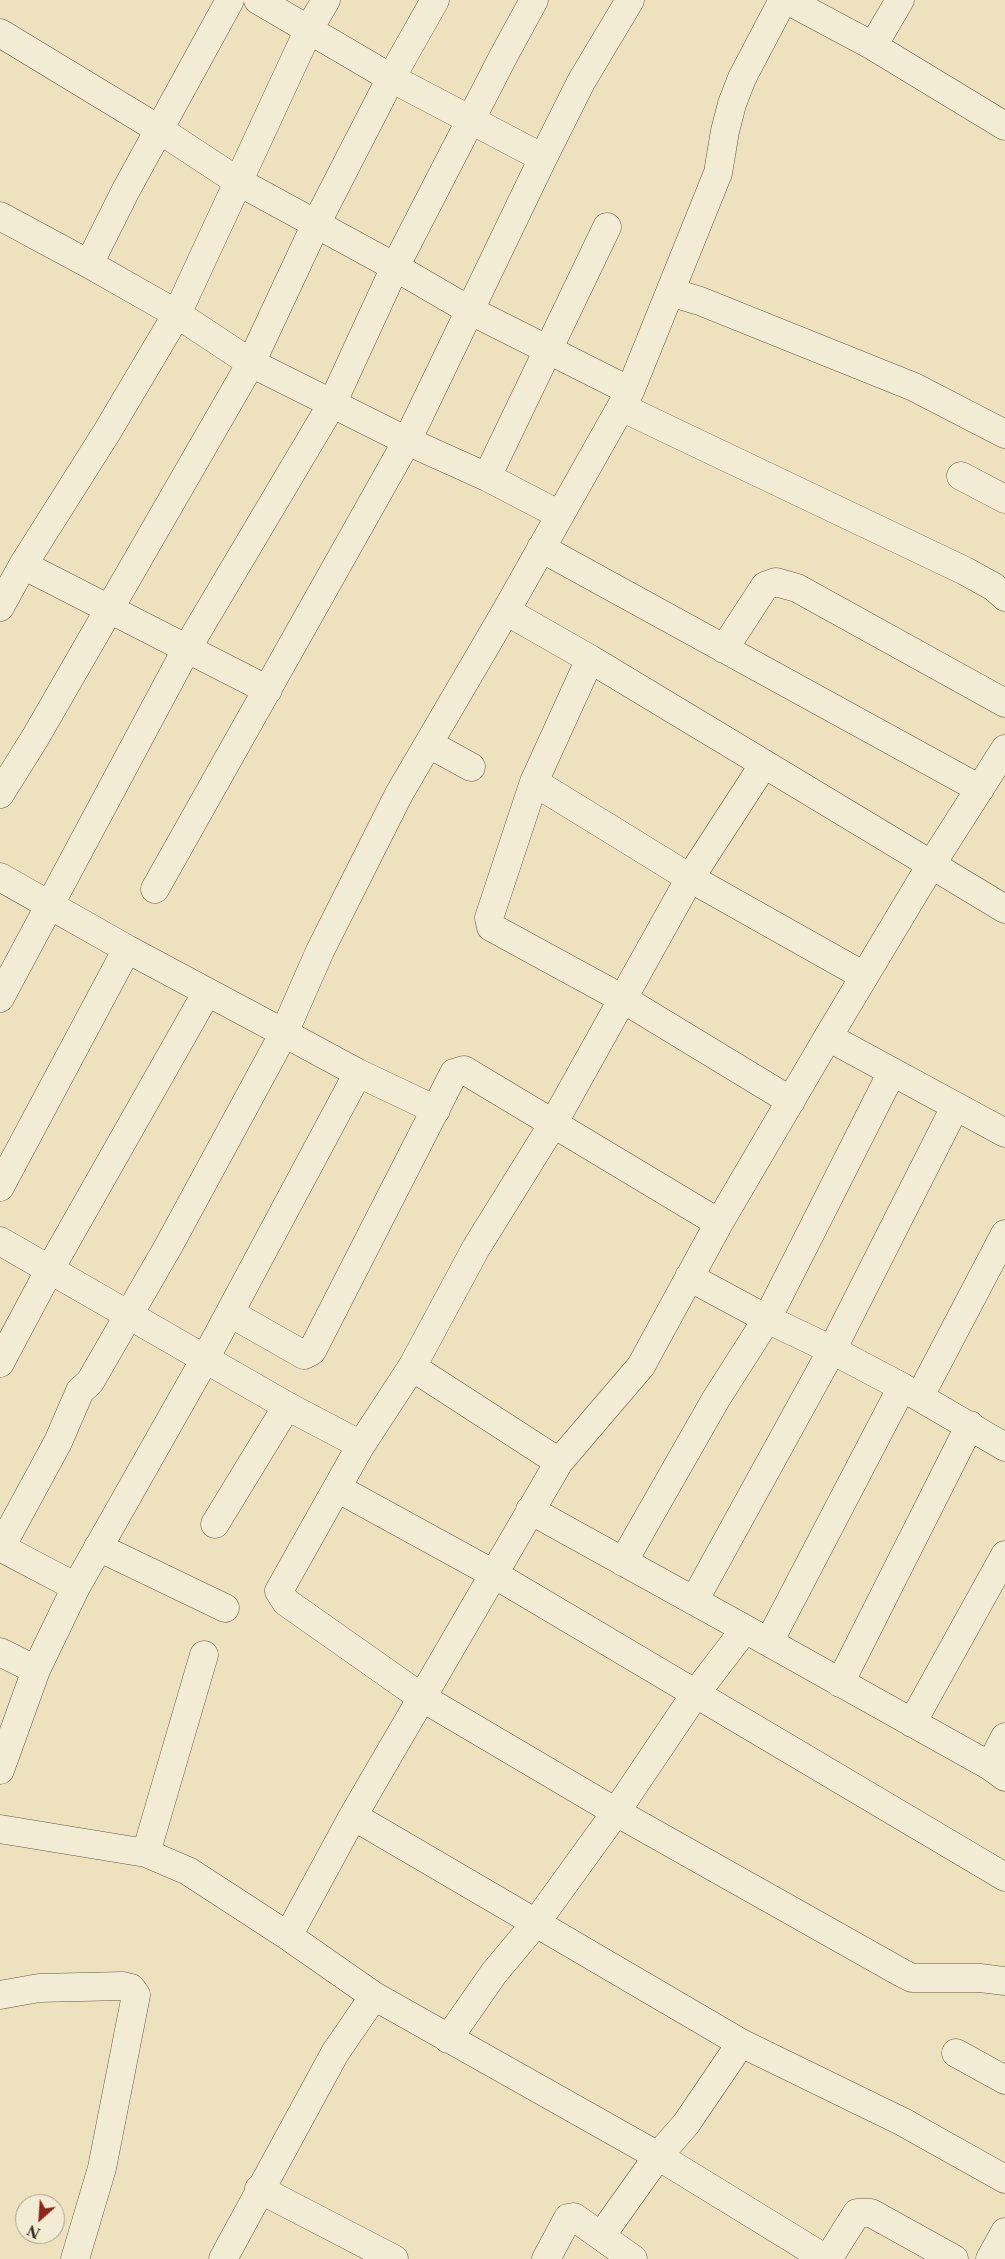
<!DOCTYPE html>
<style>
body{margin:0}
#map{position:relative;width:1005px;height:2259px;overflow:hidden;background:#ede1be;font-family:"Libre Caslon Text",serif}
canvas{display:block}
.north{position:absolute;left:15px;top:2194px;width:50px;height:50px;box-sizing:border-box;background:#f3ecd5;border:1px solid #a8a08d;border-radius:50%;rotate:206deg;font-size:14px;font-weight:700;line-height:20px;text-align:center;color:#372d22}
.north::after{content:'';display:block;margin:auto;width:18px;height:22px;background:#8f2418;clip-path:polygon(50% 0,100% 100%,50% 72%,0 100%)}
</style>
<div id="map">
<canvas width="1005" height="2259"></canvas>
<div class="north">N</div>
</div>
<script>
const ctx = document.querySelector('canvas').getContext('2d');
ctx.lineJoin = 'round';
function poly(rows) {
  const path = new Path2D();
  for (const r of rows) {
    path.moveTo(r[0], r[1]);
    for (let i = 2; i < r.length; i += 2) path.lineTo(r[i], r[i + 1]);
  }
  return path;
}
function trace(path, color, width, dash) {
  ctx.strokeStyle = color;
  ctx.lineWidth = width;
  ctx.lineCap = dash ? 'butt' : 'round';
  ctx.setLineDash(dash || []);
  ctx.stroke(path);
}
const minor = poly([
 [258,0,391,78,543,158],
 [787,0,873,46,1005,126],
 [0,33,160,130,239,182,395,267,469,310,630,391],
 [873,46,900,0],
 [0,216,89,264,177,314,251,363,407,441,487,477,560,515],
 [89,264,126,190,230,0],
 [670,292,718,173,725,131,732,104,742,78,783,0],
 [621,407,965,571,994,587,1005,597],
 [961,476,1005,499],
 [487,477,607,227],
 [541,548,980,789],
 [23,565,268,690],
 [0,607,23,565,107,432,177,314,309,29,326,0],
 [506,611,590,659,1005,909],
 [724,649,765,586,776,582,797,588,1005,703],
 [590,659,534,782,690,878,864,976],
 [429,744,471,767],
 [764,764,690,878,553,1124,476,1248,412,1367,361,1445,279,1591,286,1602,421,1697,616,1812,902,1973,912,1978,980,1978,1005,1981],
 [534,782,489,918,491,927,623,999,791,1101],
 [0,794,35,738,251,363,316,224,391,78,435,0],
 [0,877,127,949,284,1033,358,1073,436,1110],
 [155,889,407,441,543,158,581,82,630,0],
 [0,998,186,650,332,404,395,267,503,57,534,0],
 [828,1037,1005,1133],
 [0,1187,127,949],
 [0,1241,287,1406,361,1445],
 [689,1277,767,1319,832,1350,902,1387,1005,1447],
 [230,1313,304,1355,312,1351,454,1073,464,1070,719,1223],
 [0,1363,50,1269,207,992],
 [412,1367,559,1462],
 [920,1396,1005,1234],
 [337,1488,492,1573,1005,1877],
 [530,1510,745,1629,990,1766,1005,1777],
 [215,1524,287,1406],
 [0,1547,76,1587],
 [1,1547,58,1442,80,1391,90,1382,168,1247,284,1033,320,951,399,794,506,611,630,391,670,292,700,301,914,387,1005,434],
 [98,1547,225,1608],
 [623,1562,716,1399,767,1319,892,1072],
 [694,1601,832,1350,955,1107],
 [769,1642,902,1387],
 [0,1652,36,1670],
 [840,1683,970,1425],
 [912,1723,1005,1555],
 [990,1766,1005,1737],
 [0,1770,36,1670,76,1587,205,1359,358,1073],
 [353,1816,741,2043,903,2122,1005,2179],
 [0,1829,146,1853,188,1871,288,1936,374,1996,658,2156,826,2259],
 [146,1853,204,1655],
 [288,1936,353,1816,559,1462,641,1366,719,1223,828,1037,931,865,1005,749],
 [0,1995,39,1988,123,1986,131,1988,136,1995,102,2168,75,2259],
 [448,2039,494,1973,535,1924,616,1812,696,1693,745,1629],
 [956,2053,1005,2080],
 [259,2189,394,2259],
 [601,2236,658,2156,686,2124,741,2043],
 [223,2259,335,2053,374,1996],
 [546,2259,568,2218,574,2217,633,2259],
 [828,2259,857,2213,871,2213,954,2259],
 [990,2259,1005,2232]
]);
trace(minor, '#645a49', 29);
trace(minor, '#f3ecd5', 28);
</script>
